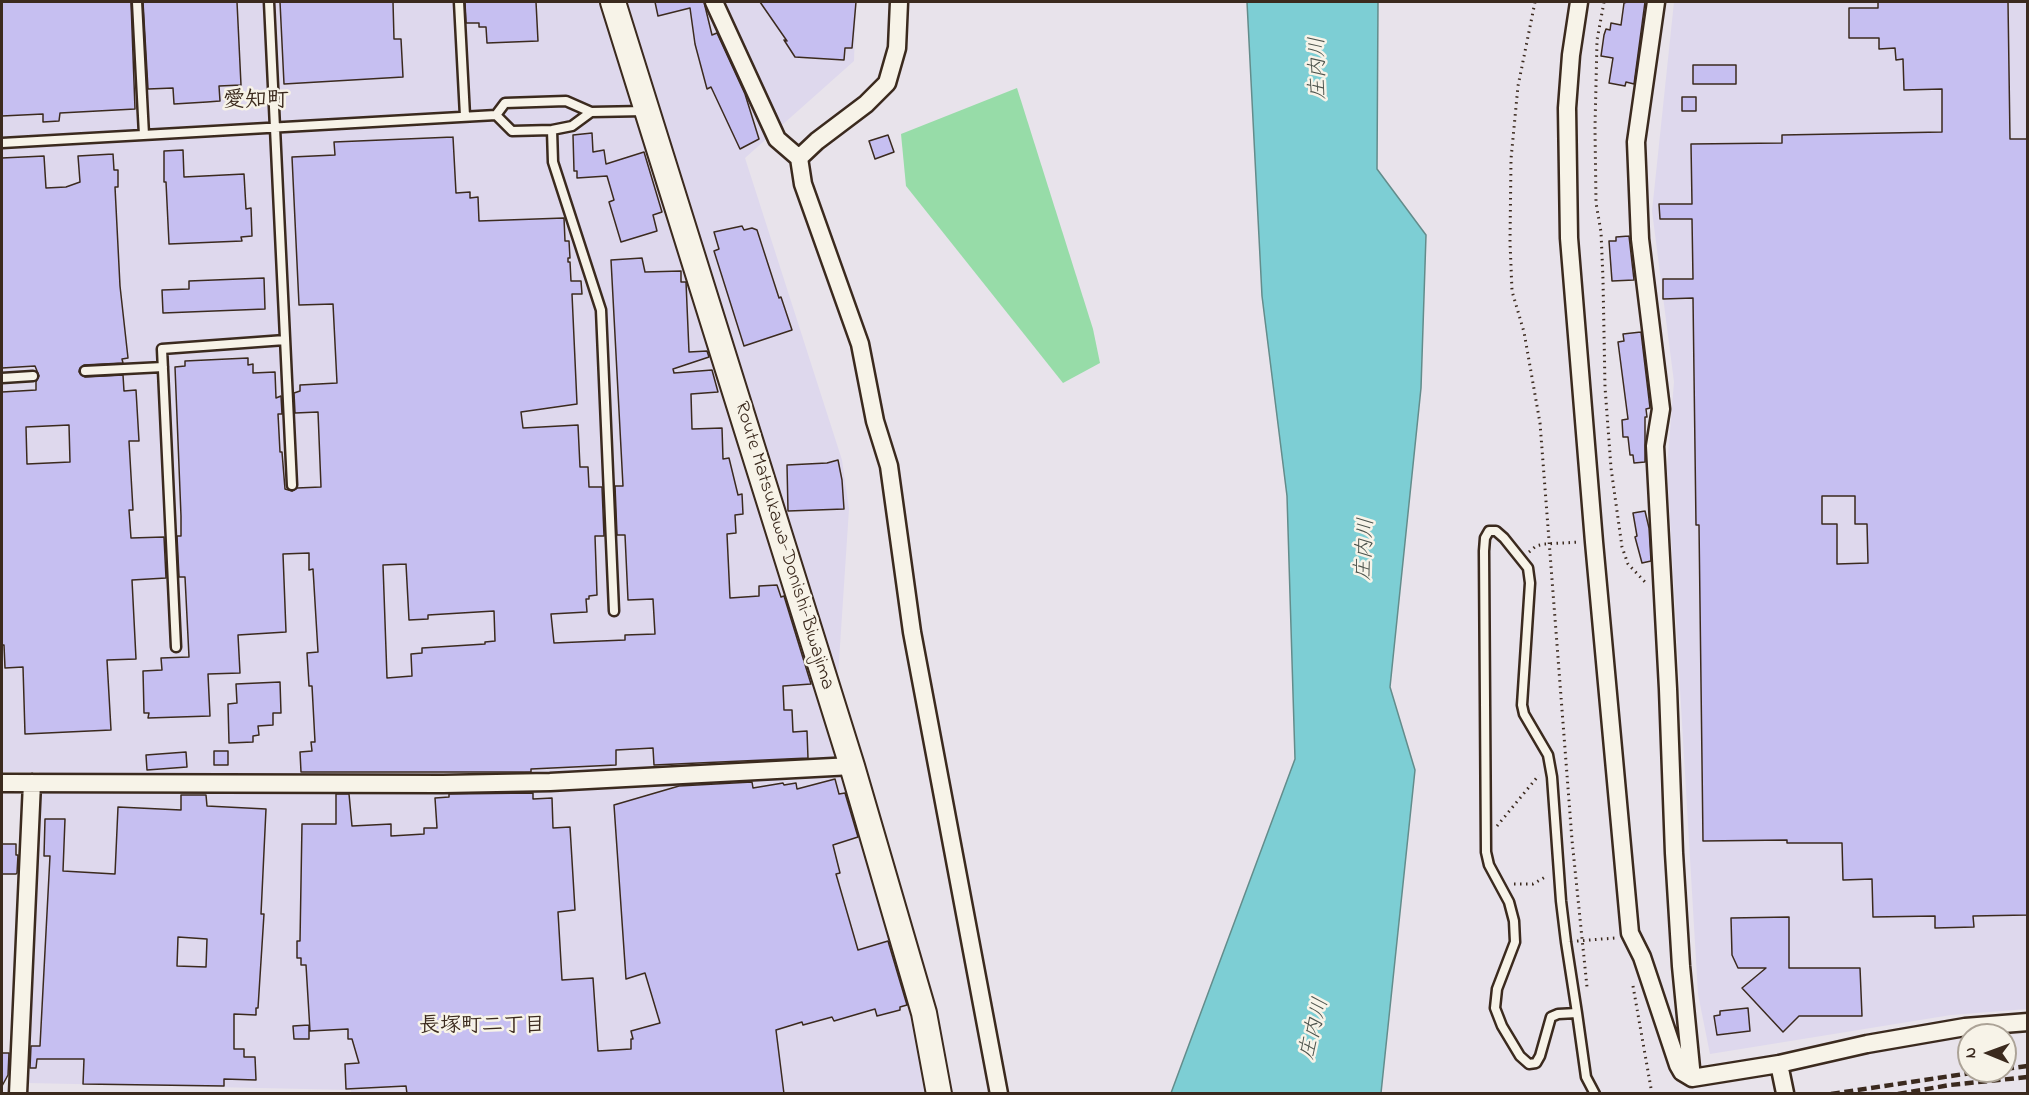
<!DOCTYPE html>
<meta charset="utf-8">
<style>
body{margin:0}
#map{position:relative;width:2029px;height:1095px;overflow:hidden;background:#e8e3eb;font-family:"Indie Flower",sans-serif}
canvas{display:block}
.frame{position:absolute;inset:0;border:3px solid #3b2a1e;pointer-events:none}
.north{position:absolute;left:1957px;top:1023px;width:60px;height:60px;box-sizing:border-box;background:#f7f3e8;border:2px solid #aca397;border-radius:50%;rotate:271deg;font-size:16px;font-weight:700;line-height:24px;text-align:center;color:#3b2a1e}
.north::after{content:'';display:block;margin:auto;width:21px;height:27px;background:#3b2a1e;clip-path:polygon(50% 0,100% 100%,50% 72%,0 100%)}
</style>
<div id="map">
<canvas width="2029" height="1095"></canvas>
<div class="frame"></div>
<div class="north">N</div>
</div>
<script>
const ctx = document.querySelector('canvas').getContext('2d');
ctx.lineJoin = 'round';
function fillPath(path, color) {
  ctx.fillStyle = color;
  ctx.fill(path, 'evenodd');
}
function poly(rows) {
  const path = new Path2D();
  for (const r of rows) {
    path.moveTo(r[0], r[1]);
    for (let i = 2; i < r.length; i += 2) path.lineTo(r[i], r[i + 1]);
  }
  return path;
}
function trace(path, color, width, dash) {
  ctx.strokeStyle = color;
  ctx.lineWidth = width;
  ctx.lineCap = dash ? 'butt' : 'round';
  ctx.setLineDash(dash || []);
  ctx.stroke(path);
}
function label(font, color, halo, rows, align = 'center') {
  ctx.font = font + ' "Indie Flower","Klee One",sans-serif';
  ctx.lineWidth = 5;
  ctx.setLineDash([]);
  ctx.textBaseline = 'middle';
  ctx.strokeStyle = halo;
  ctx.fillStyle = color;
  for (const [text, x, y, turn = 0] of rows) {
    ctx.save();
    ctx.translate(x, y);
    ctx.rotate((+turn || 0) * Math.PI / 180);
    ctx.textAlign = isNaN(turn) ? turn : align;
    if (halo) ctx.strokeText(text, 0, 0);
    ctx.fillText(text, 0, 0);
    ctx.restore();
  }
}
const built = poly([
 [2,2,856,2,854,61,745,158,842,460,849,509,833,752,844,782,913,1015,928,1093,351,1094,351,1090,28,1083,25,1079,39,772,2,772],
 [1674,2,2027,2,2027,1009,1951,1015,1710,1054,1698,994,1667,468,1674,382,1652,211]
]);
const green = poly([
 [1017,88,1093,329,1100,363,1063,383,906,186,901,134]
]);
const water = poly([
 [1247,2,1378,2,1377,169,1426,235,1421,388,1390,687,1415,770,1381,1093,1171,1093,1295,759,1287,496,1262,296,1247,2]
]);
const building = poly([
 [2,2,131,2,135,109,60,113,59,121,43,122,43,114,2,116,2,2],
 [143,2,237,2,241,85,219,86,220,101,207,102,174,104,173,88,148,89,143,2],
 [280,2,393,2,394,39,401,39,403,77,284,84,280,2],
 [465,2,536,2,538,41,487,43,486,27,479,27,479,23,466,23,465,2],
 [655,2,704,2,712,35,717,33,745,94,759,139,740,149,711,87,707,89,695,44,690,8,658,16,655,2],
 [760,2,856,2,852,48,845,48,844,60,795,57,784,40,787,41,760,2],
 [1627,2,1645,2,1634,84,1626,82,1625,86,1609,83,1613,58,1601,56,1604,35,1606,29,1610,30,1611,23,1621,25,1624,3,1627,2],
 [1878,2,2008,2,2010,139,2028,139,2027,915,1973,916,1974,927,1935,928,1935,916,1873,917,1872,879,1843,880,1842,843,1787,843,1787,840,1703,841,1699,525,1696,525,1693,298,1663,299,1663,279,1693,279,1692,219,1660,219,1659,204,1692,204,1691,144,1782,143,1782,135,1942,132,1942,89,1904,90,1903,59,1896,60,1895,48,1879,49,1879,38,1849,38,1849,8,1878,8,1878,2],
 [1822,496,1855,496,1855,524,1867,524,1868,563,1837,564,1837,524,1822,524,1822,496],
 [1693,65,1736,65,1736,84,1693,84,1693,65],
 [1682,97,1696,97,1696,111,1682,111,1682,97],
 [592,133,593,152,604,150,606,164,644,152,662,212,653,215,657,231,621,242,609,202,614,200,607,176,577,178,577,171,574,171,573,135,592,133],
 [888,135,894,152,875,159,869,141,888,135],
 [453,137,456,193,470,192,470,198,478,197,479,221,564,218,565,241,569,241,570,258,568,258,568,262,570,262,571,281,581,281,582,294,572,294,577,404,521,412,523,428,578,425,580,467,588,467,589,487,602,487,604,536,595,536,597,595,589,596,589,599,586,599,587,612,551,614,554,643,625,640,625,635,655,634,653,599,628,600,625,535,617,535,615,486,623,486,611,260,642,258,645,272,681,271,681,282,686,282,689,352,707,351,709,357,673,369,674,373,712,370,718,392,691,394,692,429,722,428,723,459,729,458,738,495,742,494,743,514,735,515,736,533,727,534,730,598,759,596,759,586,777,585,781,597,784,596,811,684,783,686,784,710,792,710,793,732,807,731,808,758,654,765,653,748,616,750,616,765,531,769,531,772,301,772,300,752,312,751,311,742,315,742,312,686,309,686,307,653,318,652,313,569,309,570,309,553,283,554,286,632,238,635,240,673,208,674,210,716,148,718,149,713,144,713,143,671,162,670,161,658,189,657,185,577,179,577,177,536,181,536,181,516,175,367,185,366,185,361,248,358,248,365,253,364,253,373,275,372,276,398,281,396,282,414,278,414,280,452,282,452,285,489,292,491,297,488,321,487,318,412,295,413,294,393,300,391,300,385,337,383,333,304,299,305,292,157,335,155,334,142,453,137],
 [406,564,409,620,428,619,428,615,494,611,495,641,485,642,485,644,422,648,422,653,411,654,412,676,387,678,383,565,406,564],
 [183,150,184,177,244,174,246,209,251,208,252,236,241,237,242,241,169,244,166,182,164,182,164,151,183,150],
 [113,154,114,170,118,170,118,187,115,187,120,286,128,358,122,359,123,363,84,365,80,368,79,372,85,377,123,375,124,391,136,390,139,441,129,441,133,510,129,510,131,538,164,537,166,578,132,580,136,659,107,660,111,730,25,734,23,667,5,668,4,645,2,645,2,392,36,390,36,382,39,376,35,366,2,368,2,158,44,156,46,188,66,187,80,182,78,156,113,154],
 [69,425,70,462,27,464,26,427,69,425],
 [742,226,744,230,752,228,757,230,779,298,781,297,792,330,744,346,714,251,719,249,714,232,742,226],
 [1629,236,1634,280,1612,281,1609,241,1616,241,1616,237,1629,236],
 [264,278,265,309,163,313,162,290,189,289,189,281,264,278],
 [1641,332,1650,408,1646,409,1647,417,1645,417,1645,462,1634,463,1633,455,1630,455,1628,437,1623,437,1622,420,1628,419,1618,342,1624,341,1623,334,1641,332],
 [838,460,842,480,844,509,788,511,787,465,827,463,838,460],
 [1645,511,1649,528,1651,561,1642,563,1635,537,1637,536,1633,513,1645,511],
 [280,682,281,713,273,713,273,725,258,726,259,735,253,736,253,742,229,743,228,704,237,703,236,684,280,682],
 [214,751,228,751,228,765,214,765,214,751],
 [186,752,187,767,147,770,146,755,186,752],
 [835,779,839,794,845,793,858,837,833,845,840,873,836,874,858,950,888,941,907,1005,900,1007,900,1010,877,1016,875,1009,834,1021,832,1017,803,1025,802,1022,776,1030,784,1094,407,1094,406,1086,346,1089,345,1064,359,1063,352,1039,348,1039,348,1029,310,1031,306,965,301,965,301,958,297,958,297,941,300,941,302,824,336,824,336,794,349,794,352,826,391,824,391,836,424,834,424,828,437,828,435,798,449,797,449,794,533,793,533,799,552,798,553,828,570,827,575,910,558,912,562,980,593,978,598,1051,631,1049,631,1039,633,1039,631,1031,660,1023,645,973,626,979,614,805,679,786,752,782,753,788,783,783,784,785,796,783,797,789,835,779],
 [181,795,206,795,207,806,266,809,261,914,264,914,258,1008,256,1008,256,1015,234,1014,234,1049,244,1049,244,1057,255,1057,256,1080,224,1079,224,1086,83,1084,84,1059,37,1059,36,1068,30,1068,31,1046,40,1046,50,856,44,856,45,819,65,819,63,871,115,874,118,807,181,810,181,795],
 [178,937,207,939,206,967,177,966,178,937],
 [2,844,16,844,16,855,18,855,17,873,16,874,2,874,2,844],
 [1789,917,1789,968,1860,968,1862,1016,1799,1016,1783,1032,1742,988,1766,968,1738,968,1732,955,1731,918,1789,917],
 [1748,1008,1750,1031,1717,1035,1714,1016,1720,1015,1720,1011,1748,1008],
 [309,1025,309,1039,294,1039,293,1026,309,1025],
 [2,1053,9,1053,8,1075,2,1086,2,1053]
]);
const path = poly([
 [1535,2,1518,86,1511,159,1510,242,1512,291,1524,332,1540,423,1572,840,1587,987],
 [1604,2,1597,40,1595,128,1596,203,1601,232,1603,279,1605,387,1611,468,1622,547,1628,564,1645,582],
 [1529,552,1536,546,1544,544,1580,542],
 [1497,826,1539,775],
 [1514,884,1533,884,1547,876],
 [1577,941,1615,938],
 [1633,986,1652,1094]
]);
const service = poly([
 [137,2,144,135],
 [269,2,292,485],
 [459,2,465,116],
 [496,115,512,131,552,130,572,126,591,112],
 [552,130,553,162,601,310,614,611],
 [2,143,496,115,505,103,566,101,591,112,645,111],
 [85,371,163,367],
 [2,378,33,376],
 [176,647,162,349,285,340],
 [1577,1013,1558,1014,1551,1017,1540,1056,1536,1063,1529,1064,1520,1056,1502,1026,1495,1008,1497,989,1515,942,1514,921,1509,902,1489,865,1486,852,1484,551,1485,538,1489,531,1496,531,1504,538,1528,568,1530,583,1522,705,1524,714,1548,755,1552,777,1561,901,1566,942,1577,1013,1586,1077,1595,1094]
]);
const minor = poly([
 [714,2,777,139,799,158],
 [899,2,897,48,887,83,866,104,817,141,799,158,803,184,860,344,875,421,889,466,912,632,999,1094],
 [1579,2,1571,55,1567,108,1569,238,1594,542,1630,933,1642,957,1678,1065,1682,1072,1692,1078,1779,1064,1867,1044,1965,1027,2028,1022],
 [1656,2,1636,142,1640,239,1661,409,1655,446,1668,689,1674,853,1681,966,1692,1078],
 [2,783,443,784,550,782,852,766],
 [1779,1064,1785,1093],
 [18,1094,32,783]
]);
const secondary = poly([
 [613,2,852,766,924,1013,939,1094]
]);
const rail = poly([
 [2005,1069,2028,1066],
 [1831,1094,1984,1071],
 [1898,1094,1950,1085,2028,1077]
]);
const streetNames = [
 ["Route Matsukawa-Donishi-Biwajima",783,546,73]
];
const waterNames = [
 ["庄内川",1320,68,-91],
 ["庄内川",1367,549,-87],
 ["庄内川",1316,1029,-76]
];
const neighbourhoodNames = [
 ["長塚町二丁目",482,1028]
];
const quarterNames = [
 ["愛知町",256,102]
];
fillPath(built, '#ded8ed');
fillPath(green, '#97dca8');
fillPath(water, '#7dced4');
trace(water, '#638c8b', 1.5);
fillPath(building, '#c6bff1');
trace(building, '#3b2a1e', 1.5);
trace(service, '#3b2a1e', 13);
trace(minor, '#3b2a1e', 21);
trace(secondary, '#3b2a1e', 28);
trace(path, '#3b2a1e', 3, [1.5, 4.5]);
trace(service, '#f7f3e8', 8);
trace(minor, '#f7f3e8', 16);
trace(secondary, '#f7f3e8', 24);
trace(rail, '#3b2a1e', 4.5, [9, 4.5]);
label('20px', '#3b2a1e', '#f7f3e8', streetNames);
label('italic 21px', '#4c534c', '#f7f3e8', waterNames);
label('bold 21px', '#3b2a1e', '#f7f3e8', neighbourhoodNames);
label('bold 22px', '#3b2a1e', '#f7f3e8', quarterNames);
</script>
